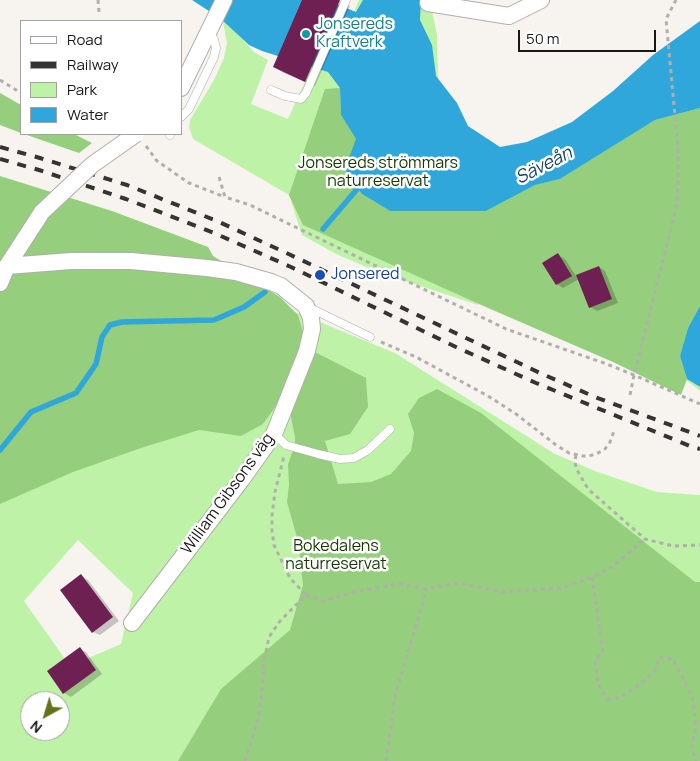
<!DOCTYPE html>
<meta charset="utf-8">
<style>
body{margin:0}
#map{position:relative;width:700px;height:761px;overflow:hidden;background:#f7f4f0;font-family:Manrope,sans-serif}
canvas{display:block}
.legend{position:absolute;left:20px;top:20px;width:162px;height:115px;box-sizing:border-box;background:#fff;border:1px solid #a3a3a2;margin:0;padding:6px 9px;list-style:none;font-size:15px;color:#1a1817}
.legend li{display:flex;align-items:center;gap:10px;height:25px}
.legend b{width:25px;border:1px solid #a3a3a2}
.north{position:absolute;left:20px;top:691px;width:50px;height:50px;box-sizing:border-box;background:#fff;border:1px solid #a3a3a2;border-radius:50%;rotate:219deg;font-size:14px;font-weight:700;line-height:20px;text-align:center;color:#1a1817}
.north::after{content:'';display:block;margin:auto;width:18px;height:22px;background:#64711c;clip-path:polygon(50% 0,100% 100%,50% 72%,0 100%)}
.scale{position:absolute;left:518px;top:30px;width:138px;height:22px;box-sizing:border-box;border:2px solid #1a1817;border-top:0;padding-left:6px;font-size:15px;line-height:18px;white-space:nowrap;color:#1a1817;-webkit-text-stroke:4px #fff;paint-order:stroke}
</style>
<div id="map">
<canvas width="700" height="761"></canvas>
<ul class="legend">
<li><b style="height:6px;background:#fff"></b>Road</li>
<li><b style="height:6px;background:#363432"></b>Railway</li>
<li><b style="height:14px;background:#bef3a7"></b>Park</li>
<li><b style="height:14px;background:#30a7da"></b>Water</li>
</ul>
<div class="north">N</div>
<div class="scale">50 m</div>
</div>
<script>
const ctx = document.querySelector('canvas').getContext('2d');
ctx.lineJoin = 'round';
function fillPath(path, color) {
  ctx.fillStyle = color;
  ctx.fill(path, 'evenodd');
}
function poly(rows) {
  const path = new Path2D();
  for (const r of rows) {
    path.moveTo(r[0], r[1]);
    for (let i = 2; i < r.length; i += 2) path.lineTo(r[i], r[i + 1]);
  }
  return path;
}
function trace(path, color, width, dash) {
  ctx.strokeStyle = color;
  ctx.lineWidth = width;
  ctx.lineCap = dash ? 'butt' : 'round';
  ctx.setLineDash(dash || []);
  ctx.stroke(path);
}
function label(font, color, halo, rows, align = 'center') {
  ctx.font = font + ' Manrope,sans-serif';
  ctx.lineWidth = 5;
  ctx.setLineDash([]);
  ctx.textBaseline = 'middle';
  ctx.strokeStyle = halo;
  ctx.fillStyle = color;
  for (const [text, x, y, turn = 0] of rows) {
    ctx.save();
    ctx.translate(x, y);
    ctx.rotate((+turn || 0) * Math.PI / 180);
    ctx.textAlign = isNaN(turn) ? turn : align;
    if (halo) ctx.strokeText(text, 0, 0);
    ctx.fillText(text, 0, 0);
    ctx.restore();
  }
}
const green = poly([
 [359,0,435,0,432,11,437,35,438,84,462,136,518,164,700,39,700,391,681,376,474,283,478,305,378,272,336,254,302,235,289,195,193,139,189,127,190,120,214,80,224,58,227,43,223,22,224,19,254,52,268,60,251,104,288,119,314,62,344,36],
 [0,219,264,299,395,353,555,454,595,471,657,492,700,495,700,761,0,761],
 [78,540,133,593,121,644,70,666,24,601],
 [30,701,60,701,60,731,30,731]
]);
const forest = poly([
 [340,88,341,115,356,139,362,194,390,211,486,211,535,185,560,179,655,120,700,108,700,306,688,328,680,356,687,379,681,395,613,362,488,308,303,225,289,195,325,89],
 [0,93,21,105,21,133,0,125],
 [24,134,74,134,92,143,79,153],
 [0,176,112,211,208,247,213,256,280,297,298,315,304,335,299,344,366,378,368,407,350,434,325,441,338,484,371,482,391,474,411,451,414,433,408,414,419,398,437,389,481,413,695,582,700,582,700,761,178,761,221,689,290,630,303,585,298,541,287,502,289,485,288,464,295,445,295,437,290,412,276,406,263,424,241,436,199,430,141,448,73,472,0,504]
]);
const water = poly([
 [192,0,327,0,356,12,363,0,421,0,420,20,432,45,436,76,457,103,468,126,500,147,527,142,572,122,613,91,653,55,700,21,700,108,655,120,560,179,535,185,486,211,390,211,362,194,345,169,356,139,341,115,340,88,328,72,262,51,249,45,221,19],
 [700,306,700,387,687,379,680,356,688,328]
]);
const shadow = poly([
 [303,0,339,0,350,6,315,86,284,73,274,67],
 [558,255,565,259,576,276,599,267,605,271,618,303,597,311,590,307,579,279,563,288,557,284],
 [81,576,88,580,119,621,100,635,93,632],
 [80,649,86,652,102,674,71,697,64,693]
]);
const stream = poly([
 [323,229,358,188,360,182],
 [0,450,31,412,76,393,96,364,102,337,110,325,122,322,214,320,244,307,265,292]
]);
const building = poly([
 [302,0,340,0,305,82,273,67],
 [558,253,572,276,556,285,542,263],
 [599,266,612,299,589,308,576,275],
 [81,574,113,617,92,633,60,590],
 [80,647,96,670,63,694,47,671]
]);
const path = poly([
 [98,0,99,12],
 [0,80,21,93],
 [146,146,157,161,189,183,225,197],
 [219,177,225,197,250,205,506,329,604,363,634,375,700,404],
 [381,342,416,357,488,396,516,414,556,445,569,453,583,456,589,456,598,453,605,449,610,442,614,431],
 [630,395,634,375,677,204,678,181,678,149,666,19,676,0],
 [576,455,575,461,576,468,588,489,645,539,673,546,700,545],
 [592,577,603,651,595,661,598,684,607,699,619,698,639,685,654,672,660,657,673,659,692,696,696,725,692,748,696,761],
 [306,595,323,601,358,591,399,584,427,589,458,583,503,592,561,588,592,577,612,567,645,539],
 [245,761,259,717,264,674,263,666,269,637,280,621,306,595,290,578,274,545,272,531,272,516,275,492,284,456],
 [386,761,395,696,427,589]
]);
const lane = poly([
 [271,90,285,96,301,99,306,93,346,0],
 [181,117,189,109,214,57,216,48,214,39,207,36],
 [170,135,170,134],
 [308,307,370,337],
 [274,434,286,445,318,454,340,459,354,458,368,450,390,429]
]);
const street = poly([
 [428,3,509,16,541,0],
 [181,88,224,0],
 [7,266,71,261,131,261,207,268,236,272,271,282,281,286,306,306,311,318,312,329,307,351,274,434,242,479,132,623],
 [0,283,7,266,42,212]
]);
const rail = poly([
 [0,147,40,158,127,185,217,221,295,257,540,373,595,397,700,436],
 [0,159,39,170,126,199,214,233,291,267,456,347,536,383,690,446,700,449]
]);
const streetBridge = poly([
 [42,212,92,165,136,134]
]);
const markers = [
 [306,34,5,"#0f9aa8"],
 [320,275,6,"#1a4fb4"]
];
const cultureNames = [
 ["Jonsereds",316,25],
 ["Kraftverk",316,43]
];
const parkNames = [
 ["Jonsereds strömmars",378,164],
 ["naturreservat",378,182],
 ["Bokedalens",336,547],
 ["naturreservat",336,565]
];
const transitNames = [
 ["Jonsered",331,275]
];
const streetNames = [
 ["William Gibsons väg",228,494,-54]
];
const waterNames = [
 ["Säveån",544,166,-27]
];
fillPath(green, '#bef3a7');
fillPath(forest, '#95ce7c');
fillPath(water, '#30a7da');
fillPath(shadow, '#0003');
trace(stream, '#30a7da', 5.5);
fillPath(building, '#6f2053');
trace(lane, '#b2aeab', 9);
trace(street, '#b2aeab', 18);
trace(path, '#b1afac', 3, [4, 4]);
trace(lane, '#fff', 8);
trace(street, '#fff', 16);
trace(rail, '#363432', 4, [9, 9]);
trace(streetBridge, '#b2aeab', 18, []);
trace(streetBridge, '#fff', 16);
for (const [x, y, r, color] of markers) {
  const dot = new Path2D();
  dot.arc(x, y, r, 0, 2 * Math.PI);
  ctx.fillStyle = color;
  ctx.fill(dot);
  trace(dot, '#fff', 2);
}
label('16px', '#0d838f', '#fff', cultureNames, 'left');
label('16px', '#143800', '#fff', parkNames);
label('16px', '#164399', '#fff', transitNames, 'left');
label('16px', '#1a1817', '#fff', streetNames);
label('italic 18px', '#18475d', '#fff', waterNames);
</script>
